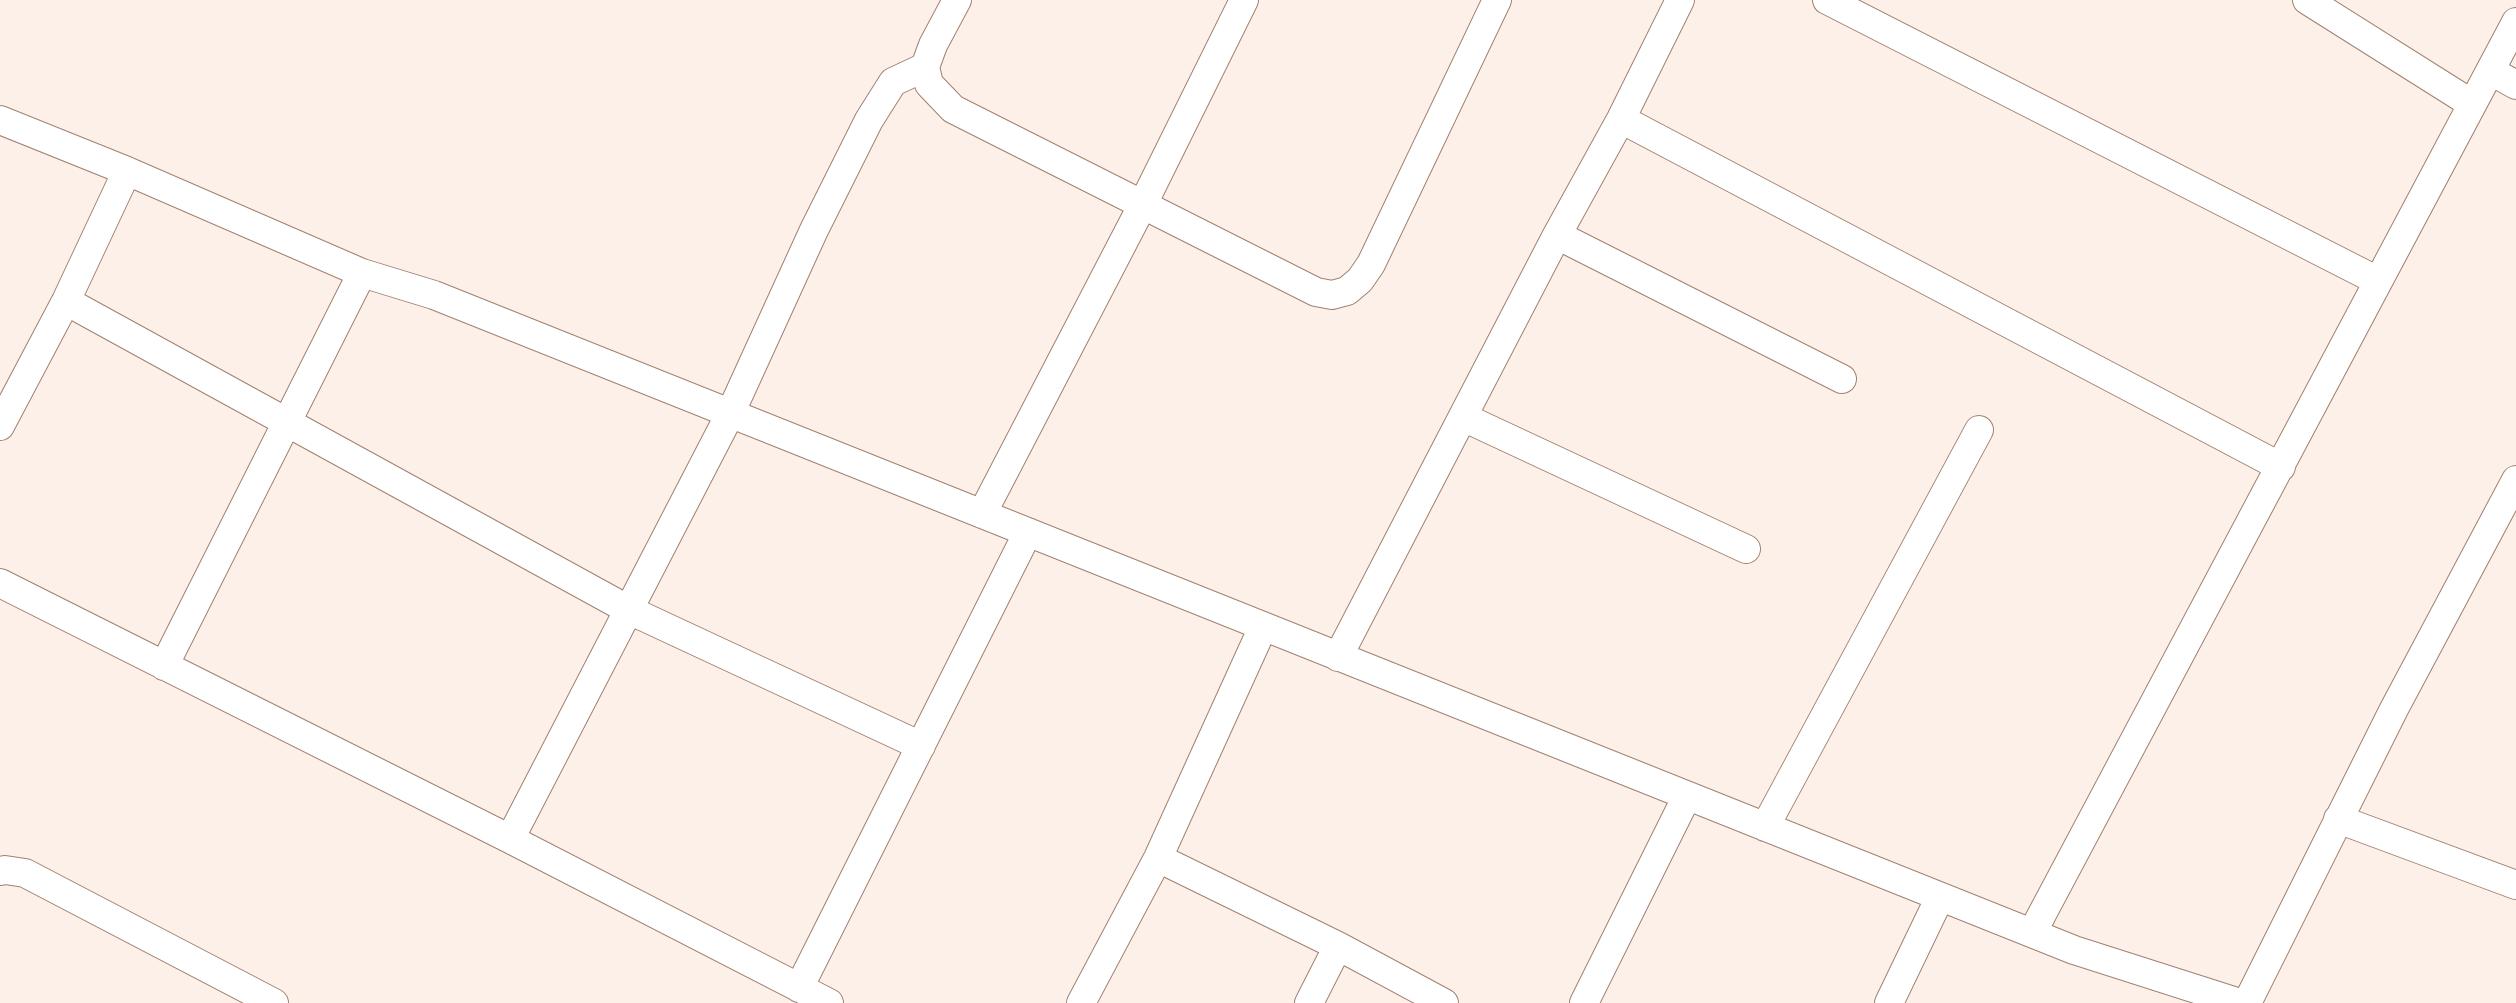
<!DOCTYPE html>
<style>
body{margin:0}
canvas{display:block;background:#fdf0e8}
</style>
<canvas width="2516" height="1003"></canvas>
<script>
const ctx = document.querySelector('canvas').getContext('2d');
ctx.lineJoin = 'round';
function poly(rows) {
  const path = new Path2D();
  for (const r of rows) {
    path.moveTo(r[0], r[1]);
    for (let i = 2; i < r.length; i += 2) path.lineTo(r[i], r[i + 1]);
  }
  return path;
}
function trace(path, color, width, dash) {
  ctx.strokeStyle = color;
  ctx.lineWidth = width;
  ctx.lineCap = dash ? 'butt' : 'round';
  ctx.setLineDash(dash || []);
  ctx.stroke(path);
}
const street = poly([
 [957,0,933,45,925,67,929,84,953,109,1316,292,1332,295,1347,291,1360,280,1371,264,1497,0],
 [1827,0,2378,281],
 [2307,0,2472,104],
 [2491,71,2516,85],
 [1621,119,2281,467],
 [0,120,127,171,362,273,434,295,2074,950,2240,1003],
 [1557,235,1842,379],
 [66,301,629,610,921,746],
 [1463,417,1746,549],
 [0,426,66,301,127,171],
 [982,514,1142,206,1244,0],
 [0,583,510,839,829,1003],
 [1338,657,1557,235,1621,119,1680,0],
 [164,666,362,273],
 [2338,819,2516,885],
 [1765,827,1979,430],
 [510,839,730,414,814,230,869,120,893,82,925,67],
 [1158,858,1338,946,1444,1003],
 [0,871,5,870,25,873,274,1003],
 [2032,933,2516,22],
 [799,988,1028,532],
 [1081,1003,1158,858,1263,627],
 [1309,1003,1338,946],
 [1584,1003,1687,796],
 [1889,1003,1940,897],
 [2247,1003,2394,709,2516,480]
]);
trace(street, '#a08271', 30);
trace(street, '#fff', 28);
</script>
